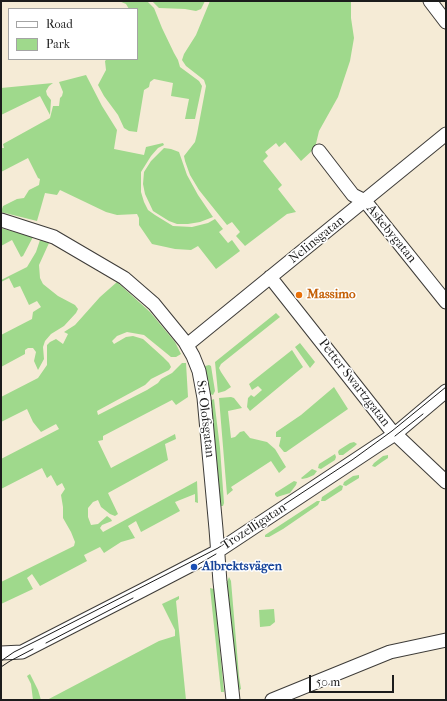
<!DOCTYPE html>
<meta charset="utf-8">
<style>
body{margin:0}
#map{position:relative;width:447px;height:701px;overflow:hidden;background:#f5ebd6;font-family:"IM FELL French Canon",serif}
canvas{display:block}
.frame{position:absolute;inset:0;border:2px solid #1c1c1c;pointer-events:none}
.legend{position:absolute;left:8px;top:8px;width:130px;height:52px;box-sizing:border-box;background:#fff;border:1px solid #a4a4a4;margin:0;padding:5px 7px;list-style:none;font-size:12px;color:#1c1c1c}
.legend li{display:flex;align-items:center;gap:8px;height:20px}
.legend b{width:20px;border:1px solid #a4a4a4}
.scale{position:absolute;left:309px;top:675px;width:85px;height:18px;box-sizing:border-box;border:2px solid #1c1c1c;border-top:0;padding-left:5px;font-size:12px;line-height:14px;white-space:nowrap;color:#1c1c1c;-webkit-text-stroke:3px #fff;paint-order:stroke}
</style>
<div id="map">
<canvas width="447" height="701"></canvas>
<div class="frame"></div>
<ul class="legend">
<li><b style="height:5px;background:#fff"></b>Road</li>
<li><b style="height:11px;background:#9fd98c"></b>Park</li>
</ul>
<div class="scale">50 m</div>
</div>
<script>
const ctx = document.querySelector('canvas').getContext('2d');
ctx.lineJoin = 'round';
function fillPath(path, color) {
  ctx.fillStyle = color;
  ctx.fill(path, 'evenodd');
}
function poly(rows) {
  const path = new Path2D();
  for (const r of rows) {
    path.moveTo(r[0], r[1]);
    for (let i = 2; i < r.length; i += 2) path.lineTo(r[i], r[i + 1]);
  }
  return path;
}
function trace(path, color, width, dash) {
  ctx.strokeStyle = color;
  ctx.lineWidth = width;
  ctx.lineCap = dash ? 'butt' : 'round';
  ctx.setLineDash(dash || []);
  ctx.stroke(path);
}
function label(font, color, halo, rows, align = 'center') {
  ctx.font = font + ' "IM FELL French Canon",serif';
  ctx.lineWidth = 3;
  ctx.setLineDash([]);
  ctx.textBaseline = 'middle';
  ctx.strokeStyle = halo;
  ctx.fillStyle = color;
  for (const [text, x, y, turn = 0] of rows) {
    ctx.save();
    ctx.translate(x, y);
    ctx.rotate((+turn || 0) * Math.PI / 180);
    ctx.textAlign = isNaN(turn) ? turn : align;
    if (halo) ctx.strokeText(text, 0, 0);
    ctx.fillText(text, 0, 0);
    ctx.restore();
  }
}
const green = poly([
 [119,1,147,1,154,8,162,28,174,53,178,60,180,67,199,81,202,86,195,119,185,119,189,99,171,96,173,83,154,79,150,82,149,87,144,90,137,132,129,131,124,128,118,115,104,96,98,85,106,70,105,61,107,59,137,59,137,9,129,9,126,4],
 [152,1,205,1,201,9,196,11,185,9,159,8],
 [210,1,351,1,351,18,354,38,350,61,338,97,319,131,315,148,301,161,285,142,279,147,276,143,265,152,268,156,263,161,282,185,278,189,296,212,287,214,245,246,236,236,240,232,232,222,227,225,199,190,190,175,185,161,184,156,195,142,197,134,206,86,204,80,186,66,182,60,184,54,196,35],
 [86,75,102,106,117,130,114,149,144,155,146,147,163,143,164,145,158,148,151,156,141,172,141,192,144,202,148,210,155,215,173,226,192,227,208,223,215,219,223,229,219,232,228,243,232,240,240,251,216,269,198,246,191,250,175,249,152,244,139,225,139,218,137,214,117,215,106,212,60,190,57,195,45,193,37,221,1,212,3,206,17,199,24,198,29,190,39,185,40,179,38,178,28,158,1,172,1,148,4,148,3,144,50,118,53,106,59,106,60,98,62,96,63,92,59,82],
 [53,83,49,86,46,91,47,95,51,100,50,115,40,96,1,115,1,88],
 [164,148,171,149,179,152,187,175,198,195,213,217,200,222,188,224,177,224,169,221,153,211,145,194,143,184,144,172,151,161],
 [1,228,33,237,23,256,21,257,12,240,1,246],
 [40,240,49,243,39,265,40,278,43,284,58,296,75,305,78,309,76,313,64,326,51,334,45,341,43,347,44,359,38,370,34,361,36,352,33,348,28,348,25,350,25,354,1,367,1,335,32,319,33,312,41,307,37,301,29,305,20,286,14,288,9,278,1,282,1,280,27,267,36,252],
 [117,282,150,312,175,342,181,354,176,357,171,357,144,335,127,332,117,336,112,341,114,344,126,337,133,336,143,339,163,357,169,363,171,367,169,370,151,379,145,385,97,411,98,415,147,390,158,383,161,379,172,373,182,363,186,363,188,397,176,405,172,400,103,436,103,440,98,441,111,468,175,434,176,439,165,444,168,460,108,493,118,514,115,516,110,514,101,507,98,500,93,502,88,508,88,517,91,525,98,524,107,516,111,519,112,521,102,525,100,528,103,532,197,481,198,503,195,502,195,494,175,502,180,511,141,532,136,521,128,526,135,538,121,542,104,553,100,547,84,555,87,561,40,586,32,574,27,578,33,589,1,604,1,582,74,546,75,542,71,532,63,518,63,507,61,495,65,489,62,483,57,486,51,475,47,478,42,468,1,489,1,459,59,429,56,424,41,432,33,422,27,409,1,422,1,397,38,378,47,365,47,345,50,342,56,339,63,344,68,334,64,332,75,325,100,297],
 [276,313,280,317,221,364,219,368,221,372,231,387,225,391,218,393,215,362],
 [300,343,315,362,310,368,295,347],
 [292,350,303,367,250,411,247,407,248,398,251,395,254,397,262,390,258,386,252,390,249,384],
 [209,365,211,366,215,391,213,395,210,394,208,391,205,366],
 [334,387,348,409,286,452,284,452,279,446,281,437,276,437,276,432,301,415],
 [231,397,234,398,242,408,228,411,231,438,235,437,240,432,244,431,250,438,267,442,275,449,286,467,279,473,271,461,231,487,233,490,227,495,219,398],
 [214,399,220,448,224,503,223,506,220,506,209,401],
 [354,442,357,444,355,446,343,455,339,455,338,452,339,450,350,443],
 [335,454,336,457,335,460,321,469,318,468,319,464],
 [388,455,388,458,382,462,375,467,372,466,374,463,383,456],
 [312,469,317,471,314,475,307,478,302,479,301,478],
 [359,475,359,478,346,486,343,485,344,482,353,476],
 [294,481,297,482,296,485,290,493,277,497,275,495,275,493],
 [340,485,343,486,342,490,325,501,321,501,322,497],
 [317,501,320,501,318,505,283,529,269,537,265,537,265,535],
 [229,577,231,581,239,676,241,689,238,691,229,607,227,582],
 [210,588,214,589,224,692,221,692],
 [179,596,179,599,176,601,186,700,47,700,159,641,175,636,175,630,162,604],
 [274,609,275,622,270,626,260,627,259,610],
 [30,674,38,690,41,700,33,700,31,684,27,676]
]);
const street = poly([
 [430,1,446,22],
 [319,151,353,195,365,201,446,302],
 [1,220,54,237,124,278,154,304,185,342,193,356,199,371,204,398,216,529,220,582,233,700],
 [270,277,390,429,446,482],
 [187,345,446,134],
 [1,653,22,652,143,590,218,551,378,445,395,434,446,391],
 [272,700,390,652,446,640]
]);
const tram = poly([
 [395,436,423,414],
 [192,568,216,554],
 [46,643,133,598],
 [1,661,14,652,40,639,218,548,352,460,392,431,446,387],
 [1,667,10,661,33,649]
]);
const markers = [
 [299,295,4,"#e8710a"],
 [194,567,4,"#1a4fb4"]
];
const streetNames = [
 ["Askebygatan",391,234,51],
 ["Nelinsgatan",317,240,-39],
 ["Petter Swartzgatan",354,383,52],
 ["S:t Olofsgatan",205,419,83],
 ["Trozelligatan",254,527,-33]
];
const foodNames = [
 ["Massimo",307,295]
];
const transitNames = [
 ["Albrektsvägen",202,567]
];
fillPath(green, '#9fd98c');
trace(street, '#3d3b38', 15);
trace(street, '#fff', 13);
trace(tram, '#1c1c1c', 1);
for (const [x, y, r, color] of markers) {
  const dot = new Path2D();
  dot.arc(x, y, r, 0, 2 * Math.PI);
  ctx.fillStyle = color;
  ctx.fill(dot);
  trace(dot, '#fff', 1.5);
}
label('13px', '#1c1c1c', '#fff', streetNames);
label('bold 13px', '#c56008', '#fff', foodNames, 'left');
label('bold 13px', '#164399', '#fff', transitNames, 'left');
</script>
